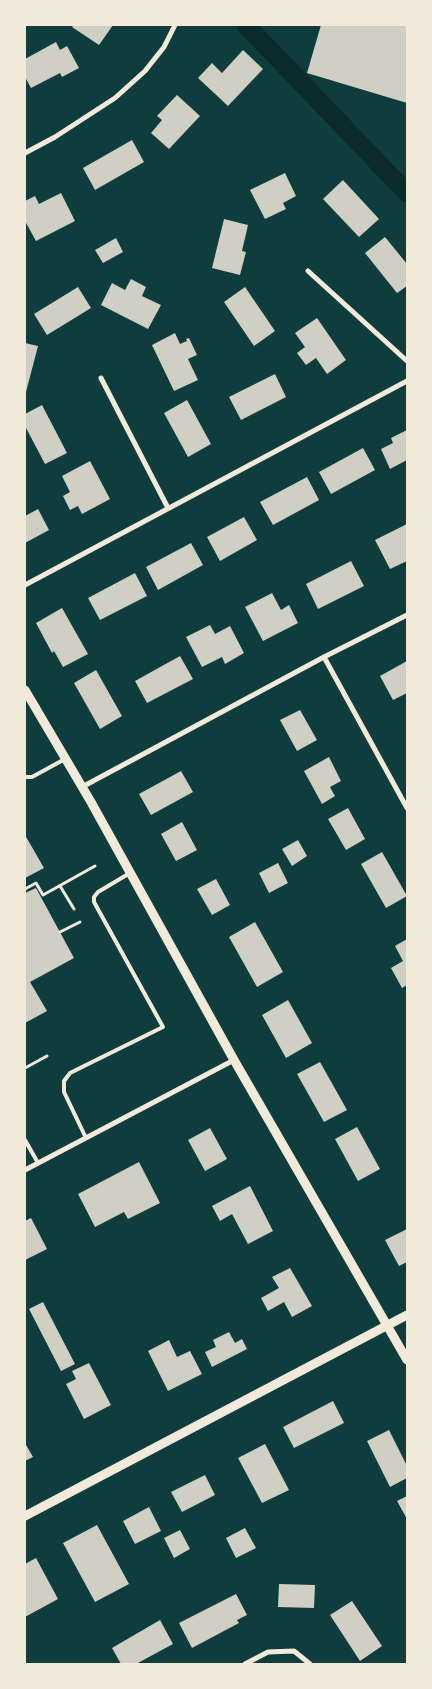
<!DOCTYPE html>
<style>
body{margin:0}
#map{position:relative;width:432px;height:1689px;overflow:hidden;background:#0f3d3e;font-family:Mulish,sans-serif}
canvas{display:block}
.frame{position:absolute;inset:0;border:26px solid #f1e9da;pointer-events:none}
</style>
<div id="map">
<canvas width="432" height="1689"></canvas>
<div class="frame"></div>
</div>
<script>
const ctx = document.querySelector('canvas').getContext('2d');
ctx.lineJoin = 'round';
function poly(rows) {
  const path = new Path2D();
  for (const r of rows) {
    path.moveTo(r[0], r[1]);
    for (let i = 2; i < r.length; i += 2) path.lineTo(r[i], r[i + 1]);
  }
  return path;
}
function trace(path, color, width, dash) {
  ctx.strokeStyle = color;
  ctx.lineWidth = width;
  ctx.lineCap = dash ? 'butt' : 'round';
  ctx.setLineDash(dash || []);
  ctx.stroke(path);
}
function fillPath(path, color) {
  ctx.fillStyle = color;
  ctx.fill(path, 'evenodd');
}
const canal = poly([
 [246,25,407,193]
]);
const building = poly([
 [74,25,113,25,99,45,72,27],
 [321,25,407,25,407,103,307,73],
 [56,42,60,50,67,46,79,68,62,77,60,73,31,88,25,77,25,59],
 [243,50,263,69,228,106,198,78,212,63,222,73],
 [177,95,200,116,169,149,151,133,162,120,157,116],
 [132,140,144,162,95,190,83,168],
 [285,173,296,196,283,203,286,209,265,219,250,190],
 [343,180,379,219,359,237,323,199],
 [61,193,75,221,36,241,25,221,25,201,35,196,39,204],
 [224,219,248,225,242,251,246,252,240,275,212,268],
 [385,237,407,264,407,286,397,293,365,253],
 [116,238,123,252,103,263,95,250],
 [131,279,146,287,142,296,161,305,148,329,101,305,112,283,125,290],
 [78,287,91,308,47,335,34,314],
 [245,287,275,331,254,346,224,302],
 [317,318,346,360,327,374,316,358,306,365,297,353,305,347,295,333],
 [175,333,180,344,187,341,186,339,189,338,197,355,188,359,198,380,174,391,152,345],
 [25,343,38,346,26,392,25,391],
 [275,374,286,397,241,420,229,397],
 [187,400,211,444,188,457,164,413],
 [42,405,67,453,45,464,25,426,25,414],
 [407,430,407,460,390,469,381,449,393,443,391,438],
 [363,448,375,470,331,494,319,472],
 [90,461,110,499,82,514,78,506,70,510,63,496,70,492,62,476],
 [307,477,319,500,273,525,260,502],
 [38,509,49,530,25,543,25,516],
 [244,517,257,540,220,561,207,537],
 [407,524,407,561,390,569,375,540],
 [191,543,203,565,158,590,146,567],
 [351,561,364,586,318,609,306,584],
 [135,573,147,596,100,620,88,598],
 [272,593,281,610,289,605,298,623,263,641,245,607],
 [62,608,88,654,63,667,54,651,52,653,36,623],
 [210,625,215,634,230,626,244,653,225,664,222,657,202,667,186,637],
 [180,656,193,679,147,703,135,681],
 [407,661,407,693,393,700,380,676],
 [96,670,122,716,100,729,74,683],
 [300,710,317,740,297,751,280,720],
 [329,757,341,781,330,787,335,796,322,804,304,771],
 [181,771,193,792,151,815,139,794],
 [348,808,365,839,346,850,328,819],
 [182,822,197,850,176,861,161,834],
 [25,835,44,868,25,878],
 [298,840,307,856,292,866,282,849],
 [382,852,407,896,386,908,361,864],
 [278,863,288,883,269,893,259,873],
 [216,879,230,905,212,915,197,889],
 [36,888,74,958,30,982,47,1011,25,1023,25,893],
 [255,922,283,972,257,987,229,937],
 [407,939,407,985,402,988,391,968,403,961,395,946],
 [288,1000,312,1043,286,1058,262,1015],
 [320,1062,347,1110,324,1122,297,1074],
 [357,1127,380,1169,358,1181,335,1139],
 [210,1128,227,1159,205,1171,188,1140],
 [139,1162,160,1203,128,1219,124,1212,95,1227,78,1194],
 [250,1186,273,1231,248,1244,232,1214,220,1221,212,1206],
 [31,1218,47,1249,25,1260,25,1221],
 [407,1229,407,1262,399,1266,385,1240],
 [290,1268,312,1306,292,1317,284,1302,268,1311,261,1298,279,1288,272,1277],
 [43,1302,75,1364,61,1371,29,1309],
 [229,1332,235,1343,242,1339,247,1349,212,1367,205,1352,216,1347,213,1340],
 [169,1340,177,1357,190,1351,202,1374,168,1391,148,1351],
 [89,1363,111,1405,84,1419,66,1384,76,1379,72,1371],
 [333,1401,344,1423,294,1448,283,1427],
 [389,1430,407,1466,407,1478,390,1487,367,1441],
 [25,1443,33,1457,25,1461],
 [265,1444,289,1490,262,1503,238,1458],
 [205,1475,215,1495,182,1512,171,1492],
 [407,1496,407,1519,397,1501],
 [149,1507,161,1531,135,1544,123,1521],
 [97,1525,129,1584,95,1602,63,1543],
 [245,1528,256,1548,236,1558,226,1538],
 [180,1530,190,1549,174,1558,164,1538],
 [36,1558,58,1599,25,1617,25,1564],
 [279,1584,315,1585,314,1608,278,1607],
 [236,1594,247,1615,237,1620,239,1623,192,1648,179,1623],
 [352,1601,382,1646,360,1661,330,1615],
 [160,1620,173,1644,136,1664,121,1664,112,1648]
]);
const path = poly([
 [60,886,74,909],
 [25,889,36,883,43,895,95,866],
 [60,932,80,922],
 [25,1068,47,1056]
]);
const service = poly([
 [25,777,32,777,65,759],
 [86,1138,64,1092,64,1081,70,1073,163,1027,94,902,94,897,98,892,130,873],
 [25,1140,38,1163]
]);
const minor = poly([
 [25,153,55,137,115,98,145,71,164,47,175,25],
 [308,271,407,361],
 [101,378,168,508],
 [25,585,407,381],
 [324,657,407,808],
 [82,787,324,657,407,615],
 [25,1170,234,1060],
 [245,1664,268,1652,294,1651,310,1664]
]);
const tertiary = poly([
 [25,690,91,802,234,1060,407,1360],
 [25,1516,407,1315]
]);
trace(canal, '#0a2a2b', 19);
fillPath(building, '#cfcfc3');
trace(path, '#f1e9da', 3);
trace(service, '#f1e9da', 4);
trace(minor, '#f1e9da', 5);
trace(tertiary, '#f1e9da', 9);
</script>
